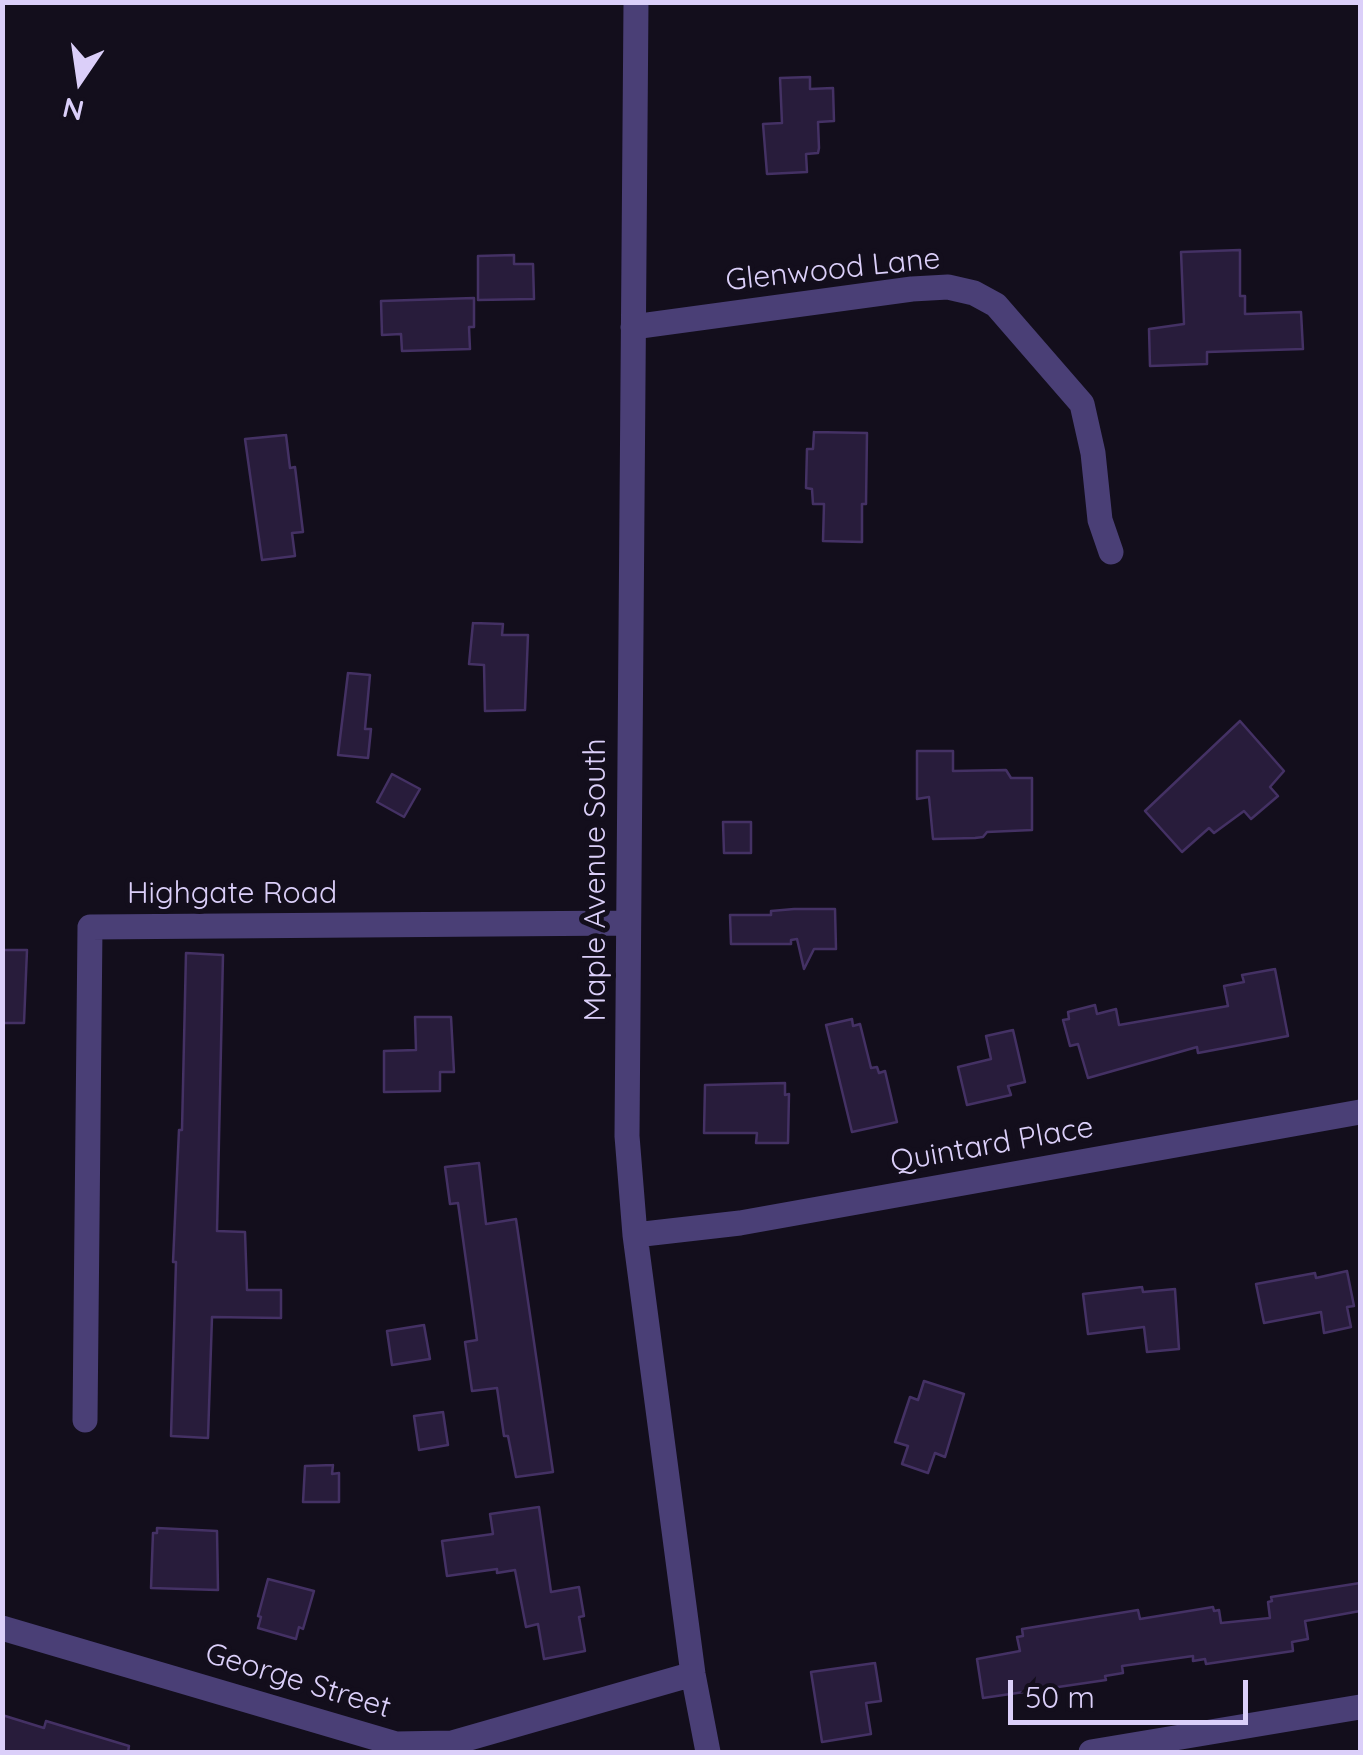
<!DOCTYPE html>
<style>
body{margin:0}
#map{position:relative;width:1363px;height:1755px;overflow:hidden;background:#130e1c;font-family:Quicksand,sans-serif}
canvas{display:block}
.frame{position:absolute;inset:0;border:5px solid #dbcff9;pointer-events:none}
.north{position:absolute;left:30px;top:30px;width:100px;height:100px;-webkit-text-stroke:8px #130e1c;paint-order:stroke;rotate:193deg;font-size:28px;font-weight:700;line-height:40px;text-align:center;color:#dbcff9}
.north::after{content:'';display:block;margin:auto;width:35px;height:45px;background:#dbcff9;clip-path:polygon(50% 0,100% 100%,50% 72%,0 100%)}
.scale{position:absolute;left:1008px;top:1680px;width:240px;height:45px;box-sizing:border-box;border:5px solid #dbcff9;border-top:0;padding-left:12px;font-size:30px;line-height:35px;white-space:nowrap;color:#dbcff9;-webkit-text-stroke:8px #130e1c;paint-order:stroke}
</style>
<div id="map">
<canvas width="1363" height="1755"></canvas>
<div class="frame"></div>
<div class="north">N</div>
<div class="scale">50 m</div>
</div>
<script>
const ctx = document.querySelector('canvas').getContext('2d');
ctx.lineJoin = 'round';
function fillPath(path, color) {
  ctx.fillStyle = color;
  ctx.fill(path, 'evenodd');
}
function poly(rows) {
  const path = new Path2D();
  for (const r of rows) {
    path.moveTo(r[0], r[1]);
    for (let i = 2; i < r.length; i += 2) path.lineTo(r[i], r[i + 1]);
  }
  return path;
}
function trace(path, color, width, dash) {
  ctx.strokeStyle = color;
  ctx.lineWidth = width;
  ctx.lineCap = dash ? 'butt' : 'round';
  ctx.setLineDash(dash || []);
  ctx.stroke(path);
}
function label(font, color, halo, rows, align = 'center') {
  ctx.font = font + ' Quicksand,sans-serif';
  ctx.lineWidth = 10;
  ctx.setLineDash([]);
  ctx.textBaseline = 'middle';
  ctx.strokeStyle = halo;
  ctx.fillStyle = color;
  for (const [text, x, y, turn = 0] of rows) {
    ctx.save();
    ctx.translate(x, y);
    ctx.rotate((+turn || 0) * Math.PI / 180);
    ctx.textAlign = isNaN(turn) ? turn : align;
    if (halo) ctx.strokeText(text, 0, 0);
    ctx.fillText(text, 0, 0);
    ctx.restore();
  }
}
const building = poly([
 [810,77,810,89,833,88,834,121,818,122,819,148,818,153,806,154,807,172,767,174,763,124,782,123,780,78,810,77],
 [1240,250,1240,296,1245,296,1245,314,1301,312,1303,349,1207,352,1207,364,1150,366,1149,329,1184,324,1181,252,1240,250],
 [514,255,514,264,533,264,534,299,478,300,478,256,514,255],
 [474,298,474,327,469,327,470,349,402,351,401,334,382,335,381,301,474,298],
 [814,432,867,433,866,504,862,504,862,542,823,541,824,504,813,504,812,489,806,488,807,449,813,449,814,432],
 [286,435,290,468,295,467,303,532,292,533,295,556,262,560,245,439,286,435],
 [473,623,503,624,502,635,528,635,525,710,485,711,484,665,469,664,473,623],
 [348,673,370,675,365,729,371,729,368,758,338,755,348,673],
 [1240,721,1284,771,1270,787,1278,796,1251,819,1244,811,1214,833,1209,828,1182,852,1145,811,1240,721],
 [917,751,953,751,953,771,1006,770,1011,778,1032,778,1032,830,987,832,983,837,975,838,933,839,929,797,917,799,917,751],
 [392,774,420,789,404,817,377,802,392,774],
 [723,822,751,822,751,853,724,853,723,822],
 [794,909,835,909,836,949,814,949,804,969,797,939,791,940,791,944,731,944,730,915,771,915,771,911,794,909],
 [2,950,27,950,24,1023,2,1023,2,950],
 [186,953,223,955,217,1231,245,1232,247,1290,281,1290,281,1318,212,1317,208,1438,171,1436,176,1262,173,1262,179,1130,182,1130,186,953],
 [1275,969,1288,1036,1198,1053,1197,1047,1088,1078,1078,1044,1070,1046,1063,1020,1069,1019,1068,1012,1095,1005,1097,1014,1116,1009,1119,1025,1228,1006,1224,986,1244,982,1242,975,1275,969],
 [415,1017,451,1017,454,1072,440,1072,440,1091,384,1092,384,1051,416,1050,415,1017],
 [852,1019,853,1026,860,1024,871,1068,877,1067,879,1073,885,1071,897,1122,852,1132,826,1025,852,1019],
 [1013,1030,1025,1082,1008,1086,1011,1095,967,1105,958,1067,991,1059,986,1036,1013,1030],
 [785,1083,785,1095,789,1094,788,1143,756,1143,757,1133,704,1133,705,1085,785,1083],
 [479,1163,486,1224,516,1219,553,1472,516,1477,508,1436,504,1436,497,1388,472,1391,465,1342,477,1340,458,1203,450,1204,445,1167,479,1163],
 [1347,1271,1354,1306,1347,1307,1351,1327,1324,1333,1321,1312,1264,1323,1256,1284,1315,1273,1316,1278,1347,1271],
 [1142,1287,1143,1292,1175,1289,1179,1349,1147,1352,1144,1327,1088,1334,1083,1294,1142,1287],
 [424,1325,430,1359,392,1365,387,1331,424,1325],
 [924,1381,964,1394,945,1457,935,1453,928,1473,902,1464,908,1446,895,1442,910,1397,918,1400,924,1381],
 [443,1412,448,1445,419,1450,414,1416,443,1412],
 [333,1465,332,1474,339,1473,339,1502,303,1502,305,1466,333,1465],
 [539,1507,551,1592,579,1587,584,1616,579,1617,585,1651,544,1659,538,1624,526,1627,515,1570,497,1573,497,1569,447,1576,442,1541,493,1534,490,1514,539,1507],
 [157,1528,217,1531,218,1590,151,1588,153,1533,157,1533,157,1528],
 [268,1579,314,1591,303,1629,299,1627,296,1639,258,1628,261,1617,258,1616,268,1579],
 [1360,1583,1360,1611,1305,1621,1308,1639,1292,1642,1293,1651,1206,1664,1205,1659,1193,1661,1193,1656,1122,1666,1123,1673,1105,1676,1106,1680,983,1698,977,1659,1020,1651,1017,1637,1023,1636,1022,1629,1138,1610,1140,1619,1213,1607,1214,1611,1219,1610,1221,1623,1270,1618,1268,1602,1272,1601,1271,1597,1360,1583],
 [875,1663,881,1701,866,1703,871,1734,822,1742,811,1672,875,1663],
 [2,1715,44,1728,46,1721,129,1746,128,1752,2,1752,2,1715]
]);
const street = poly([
 [636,2,627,1136,635,1235,693,1674,708,1752],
 [633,327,912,289,948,287,974,293,996,305,1082,404,1093,453,1100,520,1111,552],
 [635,1235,740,1223,1360,1112],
 [85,1420,90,927,628,923],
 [2,1628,396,1744,452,1743,693,1674],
 [1091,1752,1360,1707]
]);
const streetNames = [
 ["Glenwood Lane",833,270,-6],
 ["Maple Avenue South",596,880,-90],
 ["Highgate Road",232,894],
 ["Quintard Place",992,1145,-10],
 ["George Street",298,1681,17]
];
fillPath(building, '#281c3b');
trace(building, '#443164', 2.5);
trace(street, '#4a3f76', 25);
label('30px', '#dbcff9', '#130e1c', streetNames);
</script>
